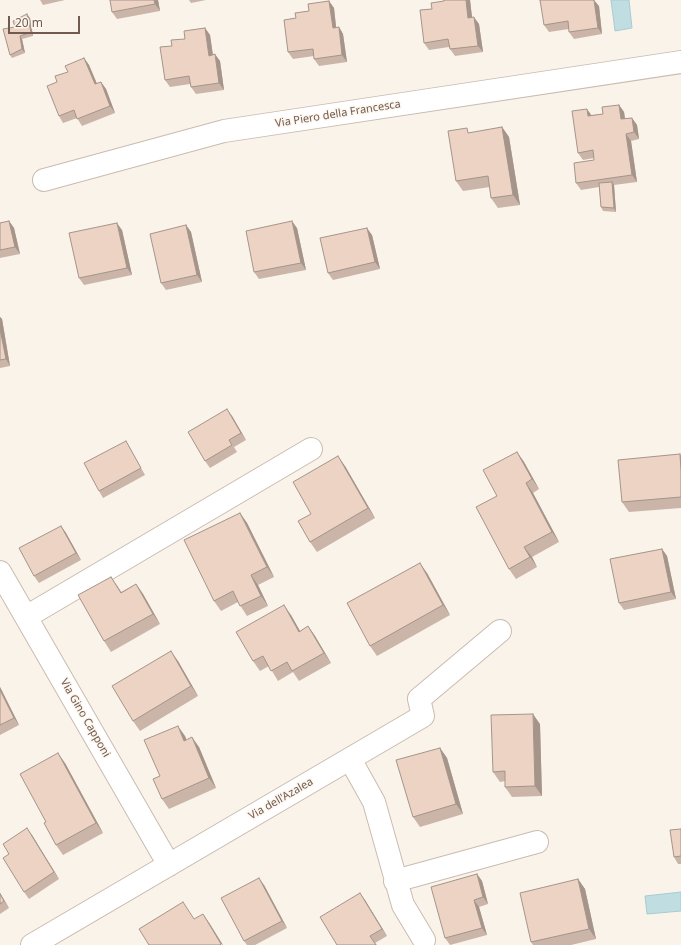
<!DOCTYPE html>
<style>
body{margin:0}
#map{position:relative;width:681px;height:945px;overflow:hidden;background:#faf3e9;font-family:"Noto Sans",sans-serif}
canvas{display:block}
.scale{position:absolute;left:8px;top:16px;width:72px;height:18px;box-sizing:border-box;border:2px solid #715b50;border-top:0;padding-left:5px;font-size:12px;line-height:14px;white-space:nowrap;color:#715b50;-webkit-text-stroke:3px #fdf7ef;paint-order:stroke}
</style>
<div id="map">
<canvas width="681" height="945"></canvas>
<div class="scale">20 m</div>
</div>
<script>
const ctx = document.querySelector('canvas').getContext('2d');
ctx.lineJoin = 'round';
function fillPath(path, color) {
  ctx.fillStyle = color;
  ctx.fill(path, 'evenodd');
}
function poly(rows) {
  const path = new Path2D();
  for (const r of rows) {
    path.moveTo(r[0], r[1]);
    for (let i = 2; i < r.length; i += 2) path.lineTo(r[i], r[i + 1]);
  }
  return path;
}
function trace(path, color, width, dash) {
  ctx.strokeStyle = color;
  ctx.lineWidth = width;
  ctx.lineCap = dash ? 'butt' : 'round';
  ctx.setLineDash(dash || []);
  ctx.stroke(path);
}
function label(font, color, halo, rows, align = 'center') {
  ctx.font = font + ' "Noto Sans",sans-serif';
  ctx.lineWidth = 3;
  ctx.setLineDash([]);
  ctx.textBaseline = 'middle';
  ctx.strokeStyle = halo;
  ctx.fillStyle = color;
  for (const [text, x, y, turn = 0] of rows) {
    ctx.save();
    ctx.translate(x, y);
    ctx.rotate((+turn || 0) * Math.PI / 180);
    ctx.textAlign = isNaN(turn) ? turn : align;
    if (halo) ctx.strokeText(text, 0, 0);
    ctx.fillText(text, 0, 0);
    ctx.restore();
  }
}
const water = poly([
 [611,0,629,0,632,28,615,31,611,0],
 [681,892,681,911,647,914,645,896,681,892]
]);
const minor = poly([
 [44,180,224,131,681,62],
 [0,572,169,865],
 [26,617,311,449],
 [350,759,374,802,403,905,424,940],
 [395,881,537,842],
 [32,945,423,716,419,699,500,631]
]);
const wall = poly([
 [40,0,65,0,43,5],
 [158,0,160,11,117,19,112,12],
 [189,0,206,0,191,3],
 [470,0,472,18,479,24,483,52,455,56,450,49,449,47,429,50,424,43,432,9],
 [329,1,334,8,336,27,339,27,343,34,347,62,319,66,314,59,314,56,293,59,288,52,296,18,309,11],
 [599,6,602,34,574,39,569,32,569,29,549,32,544,25],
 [30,18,33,36,22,39,25,53,12,58,10,55,15,27],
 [205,28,210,35,213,55,220,61,224,90,196,94,191,87,190,84,170,87,165,80,172,46],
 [84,58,89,65,97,84,101,82,106,89,115,113,82,126,77,118,63,123,59,116,68,72],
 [619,105,624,112,625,118,632,118,637,125,639,139,631,141,637,182,614,185,616,212,603,211,601,207,599,187,581,190,576,183,594,160,594,158,583,160,578,153,592,115,603,114],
 [502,127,509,137,520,205,498,208,491,198,490,187,463,191,456,181,470,133],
 [9,221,14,228,20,254,0,258,0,223],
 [186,225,191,232,202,282,166,290,161,283],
 [297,228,306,270,259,279,254,272],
 [122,230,132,275,84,285,79,278],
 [372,235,380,269,333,280,328,273],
 [0,317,2,319,10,366,0,368],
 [232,416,246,440,234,447,237,452,210,468,205,461],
 [126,441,130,448,145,475,103,498,99,491],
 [517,452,524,462,539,489,533,493,559,542,532,557,537,567,516,579,509,569,497,496],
 [681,456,681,508,629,512,622,502],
 [345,466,375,518,317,552,310,542,311,514],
 [240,513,247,523,274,577,258,585,268,606,247,616,238,602,221,611,214,601],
 [61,526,66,533,81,560,39,583,34,576],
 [662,549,667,556,676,599,624,610,619,603],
 [427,573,450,615,377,656,370,646],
 [111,577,121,592,136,584,143,594,160,624,111,652,104,641],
 [291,615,300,631,308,626,315,636,331,663,299,681,293,672,278,681,269,666,260,671,253,661],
 [178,661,198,696,140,731,133,721],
 [0,687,19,725,0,735],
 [540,724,542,796,512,797,505,787,505,781,500,782,493,772],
 [185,736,186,740,199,747,216,788,169,809,162,799,160,776],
 [440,748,447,758,463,814,420,827,413,817],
 [65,763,103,833,63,855,56,845,46,822],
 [681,829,681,864,678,864,674,857],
 [32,835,59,879,29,899,24,892,9,854],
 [477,874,482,881,488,904,479,907,487,935,450,945,445,938],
 [578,879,585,889,596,939,571,945,533,945,531,942],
 [264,885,287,928,255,945,247,945,244,941],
 [0,893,9,908,0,914],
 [365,900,387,936,375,943,377,945,337,945]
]);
const shadedWall = poly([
 [154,0,158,0,160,11,155,4],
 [466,0,470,0,473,25,468,18],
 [594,0,599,6,602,34,598,28],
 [329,1,334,8,337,35,333,28],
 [27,14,30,18,33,36,31,32],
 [474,17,479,24,483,52,478,46],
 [339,27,343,34,347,62,342,55],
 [205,28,210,35,214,63,209,56],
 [20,36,22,39,25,53,22,49],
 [215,54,220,61,224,90,219,83],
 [84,58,89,65,100,91,95,84],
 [101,82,106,89,115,113,110,106],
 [619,105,624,112,626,126,621,119],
 [587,109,592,116,588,116],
 [632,118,637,125,639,139,634,132],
 [502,127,509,137,520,205,513,195],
 [626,134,631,141,637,182,632,175],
 [612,182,614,185,616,212,614,208],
 [9,221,14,228,20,254,15,247],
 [292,221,297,228,306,270,301,263],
 [117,223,122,230,132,275,127,268],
 [186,225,191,232,202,282,197,275],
 [367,228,372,235,380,269,375,262],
 [0,317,2,319,10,366,6,359,0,329],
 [227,409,232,416,246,440,241,433],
 [517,452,524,462,539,489,532,479],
 [680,454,681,456,681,471],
 [338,456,345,466,375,518,368,508],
 [526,483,533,493,559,542,552,532],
 [240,513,247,523,274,577,267,567],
 [61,526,66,533,81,560,76,553],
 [524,547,532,557,537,567,530,557],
 [662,549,667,556,676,599,671,592],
 [420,563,427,573,450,615,443,605],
 [251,575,258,585,268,606,261,596],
 [111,577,118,587,128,603,121,593],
 [136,584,143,594,160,624,153,614],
 [284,605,291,615,306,642,299,632],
 [308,626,315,636,331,663,324,653],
 [171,651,178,661,198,696,191,686],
 [0,687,19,725,14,718,0,690],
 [533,714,540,724,542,796,535,786],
 [178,726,185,736,191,751,184,741],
 [192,737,199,747,216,788,209,778],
 [440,748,447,758,463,814,456,804],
 [58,753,65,763,103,833,96,823],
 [27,828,32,835,59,879,54,872],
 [477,874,482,881,488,904,483,897],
 [259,878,264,885,287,928,282,921],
 [578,879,585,889,596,939,589,929],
 [0,893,9,908,4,901,0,894],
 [360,893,365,900,387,936,382,929],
 [474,900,479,907,487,935,482,928],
 [203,914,210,924,223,945,221,944]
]);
const building = poly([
 [110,0,154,0,155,4,112,12,110,0],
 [444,0,466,0,468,18,474,17,478,46,450,49,448,39,424,43,420,10,432,9,431,3,444,1,444,0],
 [540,0,594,0,598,28,569,32,568,21,544,25,540,0],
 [329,1,333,28,339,27,342,55,314,59,313,49,288,52,284,20,296,18,295,13,309,11,308,4,329,1],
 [27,14,31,32,20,36,22,49,10,55,3,29,15,27,13,21,27,14],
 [205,28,209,56,215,54,219,83,191,87,189,76,165,80,160,47,172,46,171,40,185,39,184,31,205,28],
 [84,58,95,84,101,82,110,106,77,119,74,110,59,116,47,86,57,82,55,76,68,72,65,66,84,58],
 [619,105,621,119,632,118,634,132,626,134,632,175,576,183,574,163,594,160,593,150,578,153,572,111,587,109,588,116,603,114,602,107,619,105],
 [502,127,513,195,491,198,488,176,456,181,448,131,467,128,468,133,502,127],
 [612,182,614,208,601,207,599,183,612,182],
 [9,221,15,247,0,250,0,223,9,221],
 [292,221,301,263,254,272,246,231,292,221],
 [117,223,127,268,79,278,69,233,117,223],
 [186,225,197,275,161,283,150,234,186,225],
 [367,228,375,262,328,273,320,238,367,228],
 [0,329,6,359,0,360,0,329],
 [227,409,241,433,229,440,232,445,205,461,188,432,227,409],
 [126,441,141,468,99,491,84,463,126,441],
 [517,452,532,479,526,483,552,532,524,547,530,557,509,569,476,507,497,496,483,470,517,452],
 [680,454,681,471,681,497,622,502,618,460,680,454],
 [338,456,368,508,310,542,298,521,311,514,293,482,338,456],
 [240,513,267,567,251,575,261,596,240,606,233,591,214,601,184,540,240,513],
 [61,526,76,553,34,576,19,548,61,526],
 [662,549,671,592,619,603,610,559,662,549],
 [420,563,443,605,370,646,347,603,420,563],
 [111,577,121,593,136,584,153,614,104,641,78,595,111,577],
 [284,605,299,632,308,626,324,653,292,671,287,662,271,671,263,656,253,661,236,632,284,605],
 [171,651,191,686,133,721,112,686,171,651],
 [0,690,14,718,0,725,0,690],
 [533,714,535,786,505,787,505,771,493,772,491,715,533,714],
 [178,726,184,741,192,737,209,778,162,799,153,779,160,776,144,740,178,726],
 [440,748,456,804,413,817,396,760,440,748],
 [58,753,96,823,56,845,44,823,46,822,20,774,58,753],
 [27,828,54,872,24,892,3,858,9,854,3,844,27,828],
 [681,829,681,856,674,857,670,830,681,829],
 [477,874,483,897,474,900,482,928,445,938,431,887,477,874],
 [259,878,282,921,244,941,221,898,259,878],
 [578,879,589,929,531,942,520,893,578,879],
 [360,893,382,929,370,936,376,945,337,945,320,917,360,893],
 [0,894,4,901,0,904,0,894],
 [183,902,194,919,203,914,221,944,220,945,149,945,139,929,183,902]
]);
const streetNames = [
 ["Via Piero della Francesca",338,114,-9],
 ["Via Gino Capponi",85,718,60],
 ["Via dell'Azalea",281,799,-30]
];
fillPath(water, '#c0dde1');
trace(water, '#a7ccd2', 1);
trace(minor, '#cbbbb0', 24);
trace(minor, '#fff', 22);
fillPath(wall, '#cbb5a9');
fillPath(shadedWall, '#a59489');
fillPath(building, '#ecd3c4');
trace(building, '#a59489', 1);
label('11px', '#715b50', '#fdf7ef', streetNames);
</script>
